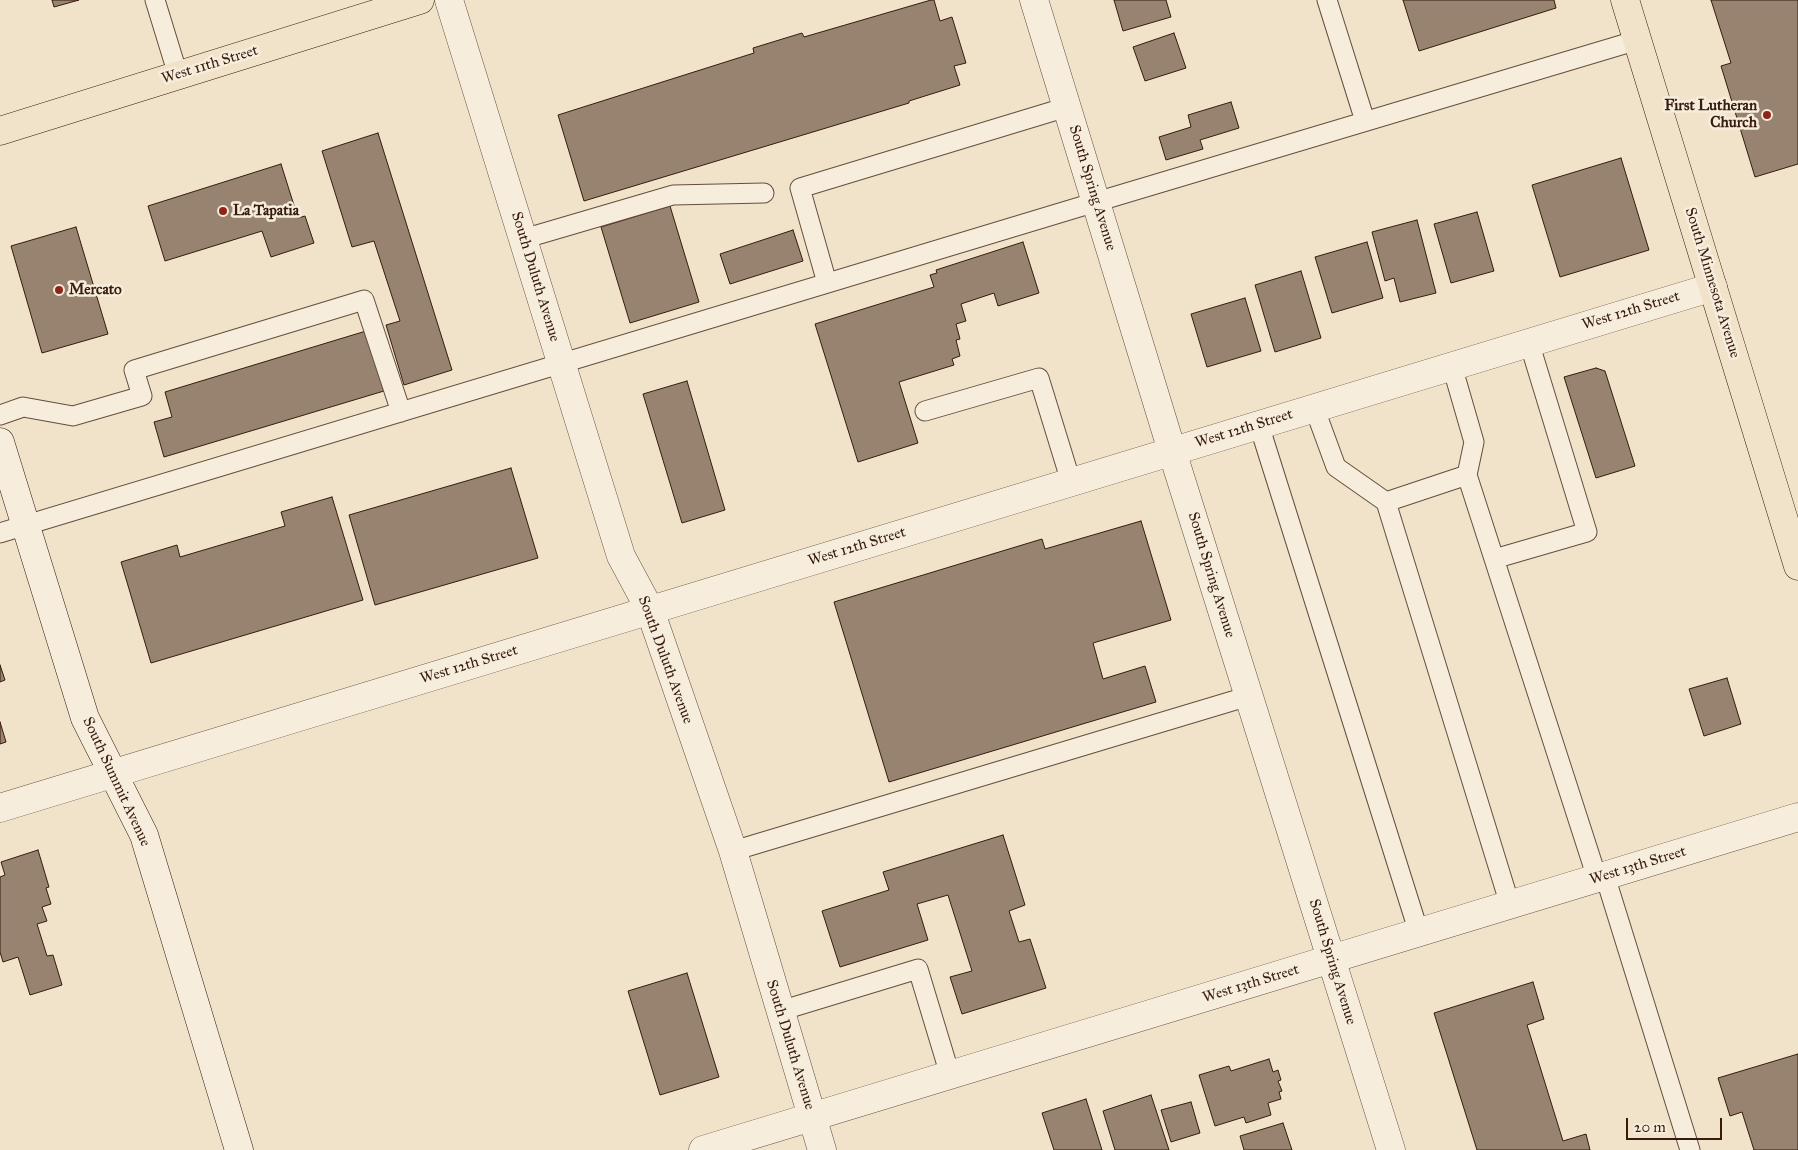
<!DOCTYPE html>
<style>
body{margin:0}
#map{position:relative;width:1798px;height:1150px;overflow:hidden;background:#f1e3c9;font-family:"IM FELL Great Primer",serif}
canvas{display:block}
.scale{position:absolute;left:1626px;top:1118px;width:96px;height:22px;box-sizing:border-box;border:2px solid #361b0e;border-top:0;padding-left:6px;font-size:15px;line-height:18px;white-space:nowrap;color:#361b0e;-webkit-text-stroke:4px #f6eddc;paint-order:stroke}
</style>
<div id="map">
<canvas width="1798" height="1150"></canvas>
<div class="scale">20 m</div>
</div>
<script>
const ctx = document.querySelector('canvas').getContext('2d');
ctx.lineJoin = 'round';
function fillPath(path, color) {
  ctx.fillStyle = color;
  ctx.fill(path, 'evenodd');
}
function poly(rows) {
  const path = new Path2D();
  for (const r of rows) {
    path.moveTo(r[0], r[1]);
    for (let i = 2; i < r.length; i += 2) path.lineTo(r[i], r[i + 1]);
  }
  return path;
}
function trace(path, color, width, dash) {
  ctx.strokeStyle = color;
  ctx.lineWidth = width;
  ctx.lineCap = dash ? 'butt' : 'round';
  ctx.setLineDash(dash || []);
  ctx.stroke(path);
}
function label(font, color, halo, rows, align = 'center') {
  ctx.font = font + ' "IM FELL Great Primer",serif';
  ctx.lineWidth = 5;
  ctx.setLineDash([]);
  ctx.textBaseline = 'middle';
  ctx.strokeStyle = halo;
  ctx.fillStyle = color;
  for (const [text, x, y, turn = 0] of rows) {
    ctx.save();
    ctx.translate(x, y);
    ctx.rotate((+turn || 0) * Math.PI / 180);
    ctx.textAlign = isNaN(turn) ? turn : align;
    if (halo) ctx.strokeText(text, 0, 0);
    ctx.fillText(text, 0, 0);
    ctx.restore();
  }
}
const building = poly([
 [52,0,79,0,54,7,52,0],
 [931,0,934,0,940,21,952,17,966,63,954,66,960,85,909,101,909,103,584,201,558,115,754,53,753,48,802,33,804,37,931,0],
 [1114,0,1166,0,1171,17,1123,31,1114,0],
 [1403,0,1554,0,1556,8,1419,51,1403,0],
 [1711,0,1798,0,1798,164,1755,177,1721,66,1731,63,1711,0],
 [1174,33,1186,68,1145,81,1133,47,1174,33],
 [1231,102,1239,128,1200,140,1203,149,1166,160,1159,137,1191,127,1188,115,1231,102],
 [378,133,452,370,404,385,386,325,400,321,374,241,352,247,322,151,378,133],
 [1621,158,1649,250,1560,277,1532,185,1621,158],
 [281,164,298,218,305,216,314,243,271,257,262,231,165,261,148,206,281,164],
 [670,206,699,302,630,323,601,227,670,206],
 [1477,212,1494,271,1451,283,1434,224,1477,212],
 [1417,220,1436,293,1400,302,1394,278,1385,281,1372,232,1417,220],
 [76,227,108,334,42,353,11,246,76,227],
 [793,230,803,261,730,284,720,254,793,230],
 [1023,242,1039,293,998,306,994,293,961,304,966,321,956,324,960,339,956,340,960,356,952,359,954,365,899,382,918,443,858,462,815,324,934,287,930,275,937,273,936,270,1023,242],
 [1367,242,1383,298,1332,313,1315,257,1367,242],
 [1301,271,1321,338,1275,352,1255,285,1301,271],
 [1245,298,1261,351,1207,367,1191,314,1245,298],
 [366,331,384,391,164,457,154,422,172,417,165,392,366,331],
 [1596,368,1605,371,1635,466,1596,478,1564,377,1596,368],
 [687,381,725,510,682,523,643,394,687,381],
 [511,468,538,558,375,605,349,515,511,468],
 [332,497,363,600,151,663,121,562,177,545,180,557,285,526,281,512,332,497],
 [1141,521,1171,620,1093,643,1103,679,1145,666,1156,702,889,782,834,602,1042,539,1045,549,1141,521],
 [0,665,5,680,0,682,0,665],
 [1727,678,1741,724,1704,736,1689,689,1727,678],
 [0,722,6,742,0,744,0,722],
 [1003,835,1025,905,1009,911,1019,942,1030,939,1046,988,962,1014,950,977,972,971,948,895,917,904,928,940,840,967,822,911,889,890,883,872,1003,835],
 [38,850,49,887,46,888,51,904,42,907,47,921,37,924,47,956,53,955,62,985,30,995,18,957,3,962,0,952,0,877,5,875,1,862,38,850],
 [687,973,719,1077,660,1095,628,991,687,973],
 [1533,982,1544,1019,1527,1025,1563,1141,1586,1134,1590,1150,1477,1150,1434,1013,1533,982],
 [1798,1054,1798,1150,1754,1150,1742,1112,1730,1116,1718,1078,1798,1054],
 [1269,1059,1273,1072,1278,1070,1281,1080,1278,1081,1282,1091,1279,1092,1281,1099,1268,1103,1271,1115,1246,1123,1244,1117,1215,1126,1199,1075,1229,1066,1231,1071,1269,1059],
 [1151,1095,1169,1150,1115,1150,1103,1111,1151,1095],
 [1086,1099,1102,1150,1054,1150,1042,1113,1086,1099],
 [1191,1102,1200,1133,1171,1142,1161,1110,1191,1102],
 [1283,1123,1292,1150,1244,1150,1240,1136,1283,1123]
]);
const lane = poly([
 [155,0,178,75],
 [1327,0,1365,121],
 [523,239,673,195,764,193],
 [827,283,800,188,1067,107],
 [1452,366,1474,442,1467,475],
 [1314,407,1336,467,1386,502],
 [925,411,1039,378,1071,482],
 [0,415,23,407,73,416,142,396,134,370,364,300,401,412],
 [1259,425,1419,933],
 [0,533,1096,202,1638,40],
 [1494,559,1587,532,1529,342],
 [733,851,1249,696],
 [1605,876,1690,1150],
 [1510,905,1386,502,1467,475,1597,878],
 [780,1011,918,969,950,1075]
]);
const street = poly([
 [449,0,621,556,650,610,733,851,822,1150],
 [1034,0,1172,451,1391,1150],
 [0,808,1713,287],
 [703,1150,1798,817]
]);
const secondary = poly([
 [0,442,85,718,144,835,239,1150]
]);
const primary = poly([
 [1625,0,1798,566],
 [0,131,420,0]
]);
const markers = [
 [1767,115,5,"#8f2418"],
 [223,211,5,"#8f2418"],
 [59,290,5,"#8f2418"]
];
const streetNames = [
 ["West 11th Street",210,65,-17],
 ["South Spring Avenue",1092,188,73],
 ["South Duluth Avenue",535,277,73],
 ["South Minnesota Avenue",1712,283,73],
 ["West 12th Street",1631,311,-17],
 ["West 12th Street",1244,429,-17],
 ["West 12th Street",857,547,-17],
 ["South Spring Avenue",1211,575,73],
 ["South Duluth Avenue",665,660,70],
 ["West 12th Street",469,665,-17],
 ["South Summit Avenue",116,782,65],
 ["West 13th Street",1638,866,-17],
 ["South Spring Avenue",1332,962,73],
 ["West 13th Street",1251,984,-17],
 ["South Duluth Avenue",790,1045,73]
];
const poiNames = [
 ["First Lutheran",1757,106,"right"],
 ["Church",1757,123,"right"],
 ["La Tapatia",233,211],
 ["Mercato",69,290]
];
fillPath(building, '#97836f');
trace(building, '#361b0e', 1);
trace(lane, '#654d3d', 21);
trace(street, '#654d3d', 29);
trace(secondary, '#361b0e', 29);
trace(primary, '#361b0e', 29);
trace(lane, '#f6eddc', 19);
trace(street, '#f6eddc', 28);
trace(secondary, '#f6eddc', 28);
trace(primary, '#f1e3c9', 28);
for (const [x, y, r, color] of markers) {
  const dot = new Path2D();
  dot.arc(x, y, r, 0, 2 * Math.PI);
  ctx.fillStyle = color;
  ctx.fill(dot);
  trace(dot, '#f6eddc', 2);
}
label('15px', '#361b0e', '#f6eddc', streetNames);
label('bold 15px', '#361b0e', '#f6eddc', poiNames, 'left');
</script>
